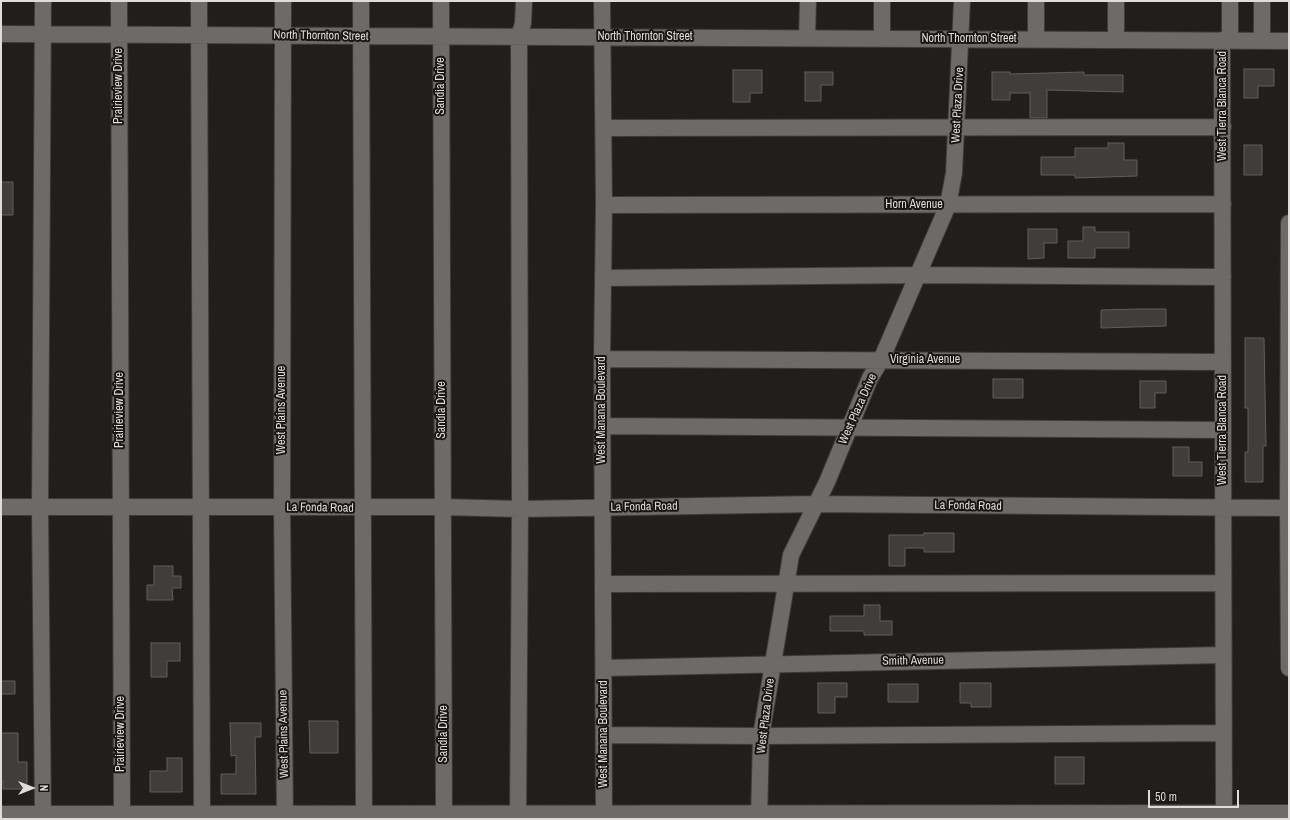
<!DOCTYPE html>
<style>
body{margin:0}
#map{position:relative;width:1290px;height:820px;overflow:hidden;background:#201f1c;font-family:"Archivo Narrow",sans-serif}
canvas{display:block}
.frame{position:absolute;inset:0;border:2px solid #dedddb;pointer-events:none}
.north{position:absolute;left:12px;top:768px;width:40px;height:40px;-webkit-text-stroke:3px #171613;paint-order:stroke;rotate:90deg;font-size:11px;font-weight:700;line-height:16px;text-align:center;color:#dedddb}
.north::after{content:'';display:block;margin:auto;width:14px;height:18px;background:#dedddb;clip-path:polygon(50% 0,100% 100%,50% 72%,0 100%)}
.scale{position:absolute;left:1148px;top:790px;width:91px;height:18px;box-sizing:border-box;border:2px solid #dedddb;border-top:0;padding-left:5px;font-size:12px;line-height:14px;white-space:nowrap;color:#dedddb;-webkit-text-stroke:3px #171613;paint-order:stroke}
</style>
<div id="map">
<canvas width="1290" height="820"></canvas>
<div class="frame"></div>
<div class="north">N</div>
<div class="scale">50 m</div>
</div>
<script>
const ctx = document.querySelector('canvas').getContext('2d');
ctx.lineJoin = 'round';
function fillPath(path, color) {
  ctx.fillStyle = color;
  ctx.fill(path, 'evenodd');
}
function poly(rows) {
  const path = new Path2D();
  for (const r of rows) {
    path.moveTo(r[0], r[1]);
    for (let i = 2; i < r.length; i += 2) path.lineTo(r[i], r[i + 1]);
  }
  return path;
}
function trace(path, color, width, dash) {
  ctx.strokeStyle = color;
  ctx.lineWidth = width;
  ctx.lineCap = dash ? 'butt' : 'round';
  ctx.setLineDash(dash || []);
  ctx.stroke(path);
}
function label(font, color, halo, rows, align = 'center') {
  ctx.font = font + ' "Archivo Narrow",sans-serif';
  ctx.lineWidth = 4;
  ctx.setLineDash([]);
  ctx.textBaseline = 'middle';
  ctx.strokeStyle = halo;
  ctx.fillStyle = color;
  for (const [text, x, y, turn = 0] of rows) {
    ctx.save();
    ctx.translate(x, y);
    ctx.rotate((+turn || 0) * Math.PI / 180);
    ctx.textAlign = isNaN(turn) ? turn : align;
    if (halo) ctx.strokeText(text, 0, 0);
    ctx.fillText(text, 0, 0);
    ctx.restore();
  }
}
const building = poly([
 [1244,69,1274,69,1274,86,1258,86,1258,98,1244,98,1244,69],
 [733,70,762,70,762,93,750,93,750,102,733,102,733,70],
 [805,72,833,72,833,85,821,85,821,101,805,101,805,72],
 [992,72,1010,72,1010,74,1084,72,1084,75,1123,75,1123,92,1047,90,1047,118,1030,118,1030,93,1010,93,1010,100,992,100,992,72],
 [1108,143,1124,143,1124,160,1137,160,1137,176,1075,178,1075,175,1041,175,1041,157,1075,157,1075,148,1108,148,1108,143],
 [1244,145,1262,145,1262,175,1244,175,1244,145],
 [1,182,13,182,13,215,1,215,1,182],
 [1083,227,1095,227,1095,232,1129,232,1129,248,1095,248,1095,258,1068,258,1068,241,1083,241,1083,227],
 [1028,229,1057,229,1057,243,1044,243,1044,258,1028,259,1028,229],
 [1139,309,1166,309,1166,326,1101,328,1101,310,1139,309],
 [1245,338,1264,338,1266,446,1263,446,1263,482,1245,482,1245,452,1248,452,1248,408,1245,408,1245,338],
 [993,379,1023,379,1023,398,993,398,993,379],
 [1140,381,1166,381,1166,393,1155,393,1155,408,1140,408,1140,381],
 [1173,447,1189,447,1189,462,1202,462,1202,476,1173,476,1173,447],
 [924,533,954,533,954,552,924,552,924,548,905,548,905,566,889,566,889,535,924,535,924,533],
 [154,566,173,566,173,576,181,576,181,588,172,588,173,600,147,600,147,585,154,585,154,566],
 [864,605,880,605,880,621,892,621,892,635,864,635,864,631,830,631,830,616,864,616,864,605],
 [151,643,180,643,180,661,167,661,167,677,151,677,151,643],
 [1,681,15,681,15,694,1,694,1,681],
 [818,683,847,683,847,697,835,697,835,713,818,713,818,683],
 [960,683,991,683,991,707,971,707,971,703,960,703,960,683],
 [888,684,918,684,918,702,888,702,888,684],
 [309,721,338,721,338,753,310,753,309,721],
 [230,723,261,723,261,737,255,737,256,794,221,794,221,774,236,774,236,755,231,756,230,723],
 [1,733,18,733,18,762,27,762,27,789,3,789,3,781,1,781,1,733],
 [1055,757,1084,757,1084,784,1055,784,1055,757],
 [167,758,182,758,182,792,150,792,150,771,167,771,167,758]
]);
const minor = poly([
 [43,1,40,507,43,819],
 [119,1,122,819],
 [199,1,202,819],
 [283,1,282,508,285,819],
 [361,1,364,819],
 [441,1,444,819],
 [602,1,604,205,602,359,604,819],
 [1116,1,1116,40],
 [1230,1,1230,40],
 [1262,1,1262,41],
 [1,34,1289,41],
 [807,38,808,1],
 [882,39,882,1],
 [1036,40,1036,1],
 [1222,40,1224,819],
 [604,128,1223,127],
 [604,205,1223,204],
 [1289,223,1288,508,1289,668],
 [603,278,918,275,1223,277],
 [602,359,1223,362],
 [603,426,1223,430],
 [1,507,443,507,520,509,816,504,1288,508],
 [603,584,1223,583],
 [604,668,1223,655],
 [604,735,761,736,1223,733],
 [1,814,1289,813],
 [518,819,520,509,519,37,523,23,524,1],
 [759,819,761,736,791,555,827,482,870,378,881,360,948,205,954,173,962,1]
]);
const streetNames = [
 ["North Thornton Street",321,36,1],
 ["North Thornton Street",645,37],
 ["North Thornton Street",969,39],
 ["Prairieview Drive",119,86,-90],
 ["Sandia Drive",441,86,-90],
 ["West Plaza Drive",958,105,-87],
 ["West Tierra Blanca Road",1223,106,-90],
 ["Horn Avenue",914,205],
 ["Virginia Avenue",925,360],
 ["West Plaza Drive",858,409,-66],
 ["Prairieview Drive",120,410,-90],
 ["West Plains Avenue",282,410,-90],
 ["Sandia Drive",442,410,-90],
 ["West Manana Boulevard",602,410,-90],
 ["West Tierra Blanca Road",1223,430,-90],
 ["La Fonda Road",968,506,1],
 ["La Fonda Road",644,507,-1],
 ["La Fonda Road",320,508,1],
 ["Smith Avenue",913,661,-1],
 ["West Plaza Drive",766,716,-83],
 ["Prairieview Drive",121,734,-90],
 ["West Plains Avenue",284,734,-91],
 ["Sandia Drive",444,734,-90],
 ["West Manana Boulevard",604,734,-90]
];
fillPath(building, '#3f3e3a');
trace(building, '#605f5b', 1);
trace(minor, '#3d3c3a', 18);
trace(minor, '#6c6b67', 16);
label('12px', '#dedddb', '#171613', streetNames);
</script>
